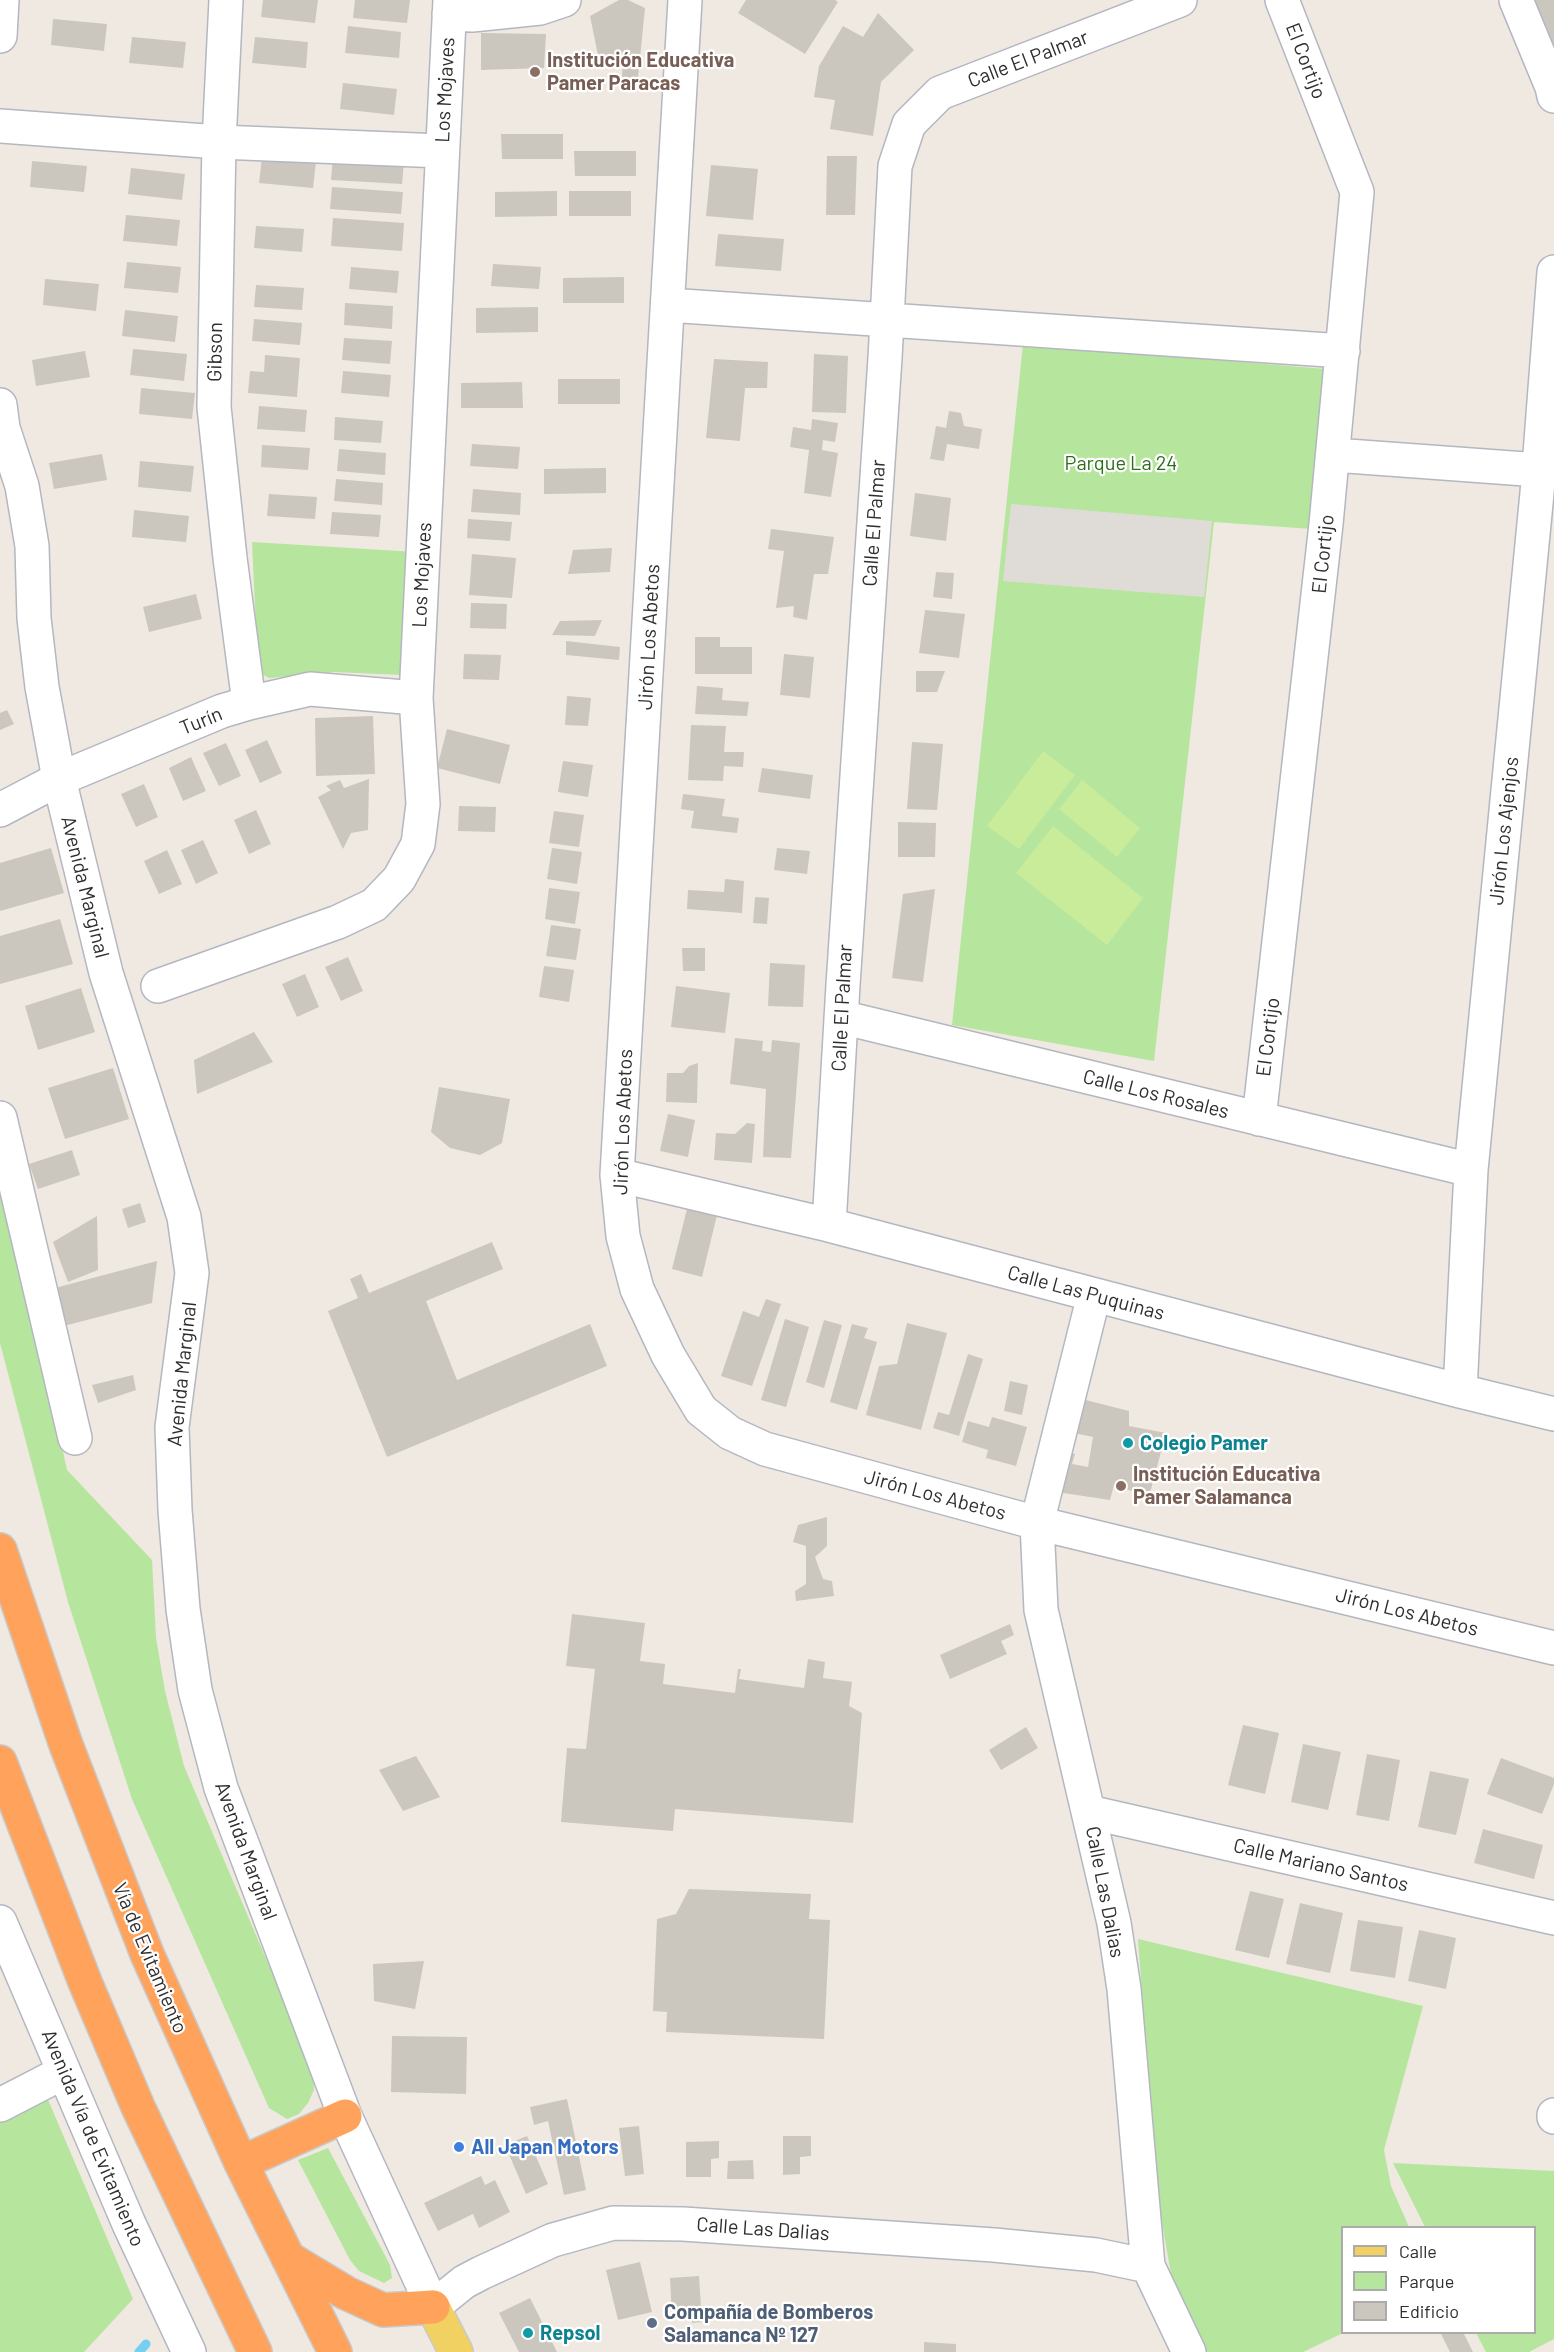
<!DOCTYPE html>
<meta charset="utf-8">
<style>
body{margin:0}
#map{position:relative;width:1554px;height:2352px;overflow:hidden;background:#efe9e1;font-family:Barlow,sans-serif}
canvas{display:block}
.legend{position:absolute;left:1341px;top:2226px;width:195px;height:108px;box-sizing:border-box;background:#fff;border:2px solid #ababab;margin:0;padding:8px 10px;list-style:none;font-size:18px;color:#2e2e2e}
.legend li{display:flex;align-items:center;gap:12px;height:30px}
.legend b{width:30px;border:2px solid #ababab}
</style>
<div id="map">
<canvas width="1554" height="2352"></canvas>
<ul class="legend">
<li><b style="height:8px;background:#f2d163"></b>Calle</li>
<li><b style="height:16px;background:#b6e59e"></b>Parque</li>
<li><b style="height:16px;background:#cbc7bf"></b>Edificio</li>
</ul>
</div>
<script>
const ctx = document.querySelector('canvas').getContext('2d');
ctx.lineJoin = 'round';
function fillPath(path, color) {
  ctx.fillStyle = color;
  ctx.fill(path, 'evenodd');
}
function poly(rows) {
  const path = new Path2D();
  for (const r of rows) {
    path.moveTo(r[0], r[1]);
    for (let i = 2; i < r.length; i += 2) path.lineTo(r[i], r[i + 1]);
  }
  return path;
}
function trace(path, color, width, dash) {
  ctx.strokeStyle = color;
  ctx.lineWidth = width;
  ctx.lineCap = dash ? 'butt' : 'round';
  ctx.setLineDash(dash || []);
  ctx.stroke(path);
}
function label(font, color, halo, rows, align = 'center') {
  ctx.font = font + ' Barlow,sans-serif';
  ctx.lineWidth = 4.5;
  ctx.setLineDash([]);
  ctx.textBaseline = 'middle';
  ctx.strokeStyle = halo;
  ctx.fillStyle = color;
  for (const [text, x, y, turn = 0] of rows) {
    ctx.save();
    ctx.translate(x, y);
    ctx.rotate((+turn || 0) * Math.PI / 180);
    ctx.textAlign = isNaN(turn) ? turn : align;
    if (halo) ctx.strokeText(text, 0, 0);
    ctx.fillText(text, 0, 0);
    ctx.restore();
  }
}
const green = poly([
 [1023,344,1326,369,1312,529,1214,522,1154,1061,952,1025],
 [252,542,416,552,403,675,334,672,269,678,258,672],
 [0,1161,67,1470,152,1560,156,1638,165,1691,184,1766,313,2069,314,2090,308,2103,299,2114,287,2119,269,2108,132,1799,68,1602,0,1343],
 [1138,1939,1423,2006,1384,2150,1391,2186,1409,2227,1342,2228,1343,2333,1303,2352,1204,2352,1183,2309,1171,2274,1157,2194],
 [46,2095,133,2299,84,2352,0,2352,0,2117],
 [328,2148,390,2265,392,2278,384,2283,359,2271,350,2260,298,2160],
 [1393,2163,1554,2171,1554,2339,1529,2352,1486,2352,1476,2333,1534,2332,1534,2228,1425,2227]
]);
const pitch = poly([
 [1043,751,1075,775,1019,849,987,826],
 [1082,780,1140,828,1117,857,1059,809],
 [1053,826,1143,898,1107,945,1016,873]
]);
const plaza = poly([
 [1011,504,1212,521,1204,597,1003,581]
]);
const stream = poly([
 [139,2352,146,2344]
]);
const building = poly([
 [263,0,318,0,315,23,261,17],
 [355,0,410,0,407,23,353,18],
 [619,0,628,0,645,8,638,78,622,77,623,60,600,65,590,16],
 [746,0,835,0,838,2,805,54,738,13],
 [1523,0,1554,0,1554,69],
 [878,13,914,50,881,82,873,136,830,129,835,100,814,97,819,66,843,26,863,37],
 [53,19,107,24,104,51,51,45],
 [348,26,401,32,399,58,345,53],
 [481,33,546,34,544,68,481,70],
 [132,37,186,42,183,68,129,63],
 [255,37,308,42,306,68,252,63],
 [343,83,397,89,394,115,340,109],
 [501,134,563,134,563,159,502,159],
 [574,151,636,151,636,176,575,176],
 [827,156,857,156,855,215,826,215],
 [262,157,316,162,313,188,259,183],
 [333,157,404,162,402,184,331,180],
 [32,161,87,166,84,192,30,187],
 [711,165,758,169,753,220,706,216],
 [131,168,185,174,182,200,128,194],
 [332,187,403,192,401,214,330,209],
 [557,191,557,216,495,217,495,192],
 [569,191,631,191,631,216,569,216],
 [126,215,180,220,177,246,123,241],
 [333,218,404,223,402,251,331,246],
 [256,226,304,229,302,252,254,248],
 [718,234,784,239,781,271,715,266],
 [127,262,181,267,178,293,124,288],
 [493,264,541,267,539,289,491,286],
 [351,267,399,271,397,293,349,289],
 [624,277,624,303,563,303,563,278],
 [45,279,99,284,96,311,43,305],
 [256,285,304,288,302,310,254,307],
 [345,303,393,306,392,329,344,325],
 [538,307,538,332,476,333,476,308],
 [125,310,178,316,175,342,122,336],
 [254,319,302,323,300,345,252,341],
 [344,338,392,341,390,364,342,360],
 [133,349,187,354,184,381,130,375],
 [85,351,90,377,36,386,32,360],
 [814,354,848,356,846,413,812,412],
 [265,355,300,358,297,397,248,393,250,371,264,372],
 [714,359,768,362,767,388,745,388,740,441,706,438],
 [343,371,391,375,389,397,341,393],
 [558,379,620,379,620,404,558,404],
 [522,382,523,408,461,408,461,383],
 [141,388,195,393,192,419,139,414],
 [259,406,307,410,305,432,257,429],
 [949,411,961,413,964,426,982,429,979,449,947,444,944,461,930,459,936,426,946,428],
 [335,417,383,421,381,443,334,440],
 [812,419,838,423,835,442,823,440,822,450,838,453,831,497,804,493,809,450,790,447,793,427,811,430],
 [472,444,520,447,518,469,470,466],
 [262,445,310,448,308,470,261,467],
 [339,449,386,453,385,475,337,471],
 [102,454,107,480,54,489,49,463],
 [140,461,194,466,191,492,138,487],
 [606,468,606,493,544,494,544,469],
 [336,479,383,483,382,505,334,501],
 [473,489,521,493,520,515,471,512],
 [915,493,951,498,946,541,910,536],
 [269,494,317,497,315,519,267,516],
 [134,510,189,516,186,542,132,537],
 [332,512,381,515,379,537,330,534],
 [468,519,512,522,510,541,467,538],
 [771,529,834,537,828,574,814,574,807,620,793,617,794,606,776,608,784,551,768,549],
 [612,548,610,572,568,574,573,550],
 [472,554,516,558,512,598,469,595],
 [936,572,954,573,952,599,933,597],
 [196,594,202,619,149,632,143,607],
 [471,603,507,604,506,629,470,628],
 [925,610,965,614,959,658,919,653],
 [602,620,595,636,552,635,560,621],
 [695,637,720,637,720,647,752,647,752,674,695,674],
 [566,641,620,647,619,660,566,655],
 [464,654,501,655,499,680,463,679],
 [784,654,814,657,810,698,780,695],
 [916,671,945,671,937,692,916,692],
 [697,686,723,688,722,700,749,702,747,716,695,714],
 [567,696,591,698,588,726,565,725],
 [7,710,14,724,0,730,0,713],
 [373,716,375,774,316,776,315,718],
 [691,725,726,726,724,752,744,752,743,767,724,766,723,781,688,780],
 [447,729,510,745,500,784,437,768],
 [267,740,282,773,260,783,245,750],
 [912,742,943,744,937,810,907,809],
 [226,743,241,776,219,786,203,753],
 [191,757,206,791,183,801,169,768],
 [563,761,593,765,588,797,558,792],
 [762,768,813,775,810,799,758,792],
 [369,779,368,830,351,833,343,849,318,797,331,790,326,786,340,780,344,788],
 [144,784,158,817,136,827,121,794],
 [683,794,725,799,722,816,739,818,737,833,691,828,694,811,681,809],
 [459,806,496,807,495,832,458,831],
 [256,810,271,844,249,854,234,820],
 [554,811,584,815,579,847,549,843],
 [898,822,936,823,935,857,898,857],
 [203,840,218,873,196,884,181,850],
 [51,848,64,893,0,911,0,863],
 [552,848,582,852,577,884,547,879],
 [777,848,810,851,807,874,774,870],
 [167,850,182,884,159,894,144,861],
 [725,879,744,881,742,913,687,909,688,890,724,892],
 [549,888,580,892,575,924,545,919],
 [935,889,923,982,892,978,903,894],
 [755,897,769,898,767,924,753,923],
 [60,919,73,964,0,984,0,936],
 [551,925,581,929,576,960,546,956],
 [682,948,705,948,705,971,683,971],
 [348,957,363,991,341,1001,325,967],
 [770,963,805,965,803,1007,768,1006],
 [544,966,574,970,569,1002,539,997],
 [305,974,319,1007,297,1017,282,984],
 [676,986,730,993,725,1033,671,1027],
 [81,988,95,1032,38,1050,25,1006],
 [254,1032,273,1062,197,1094,194,1060],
 [735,1038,763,1041,762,1051,771,1052,772,1040,800,1043,791,1158,763,1157,766,1089,730,1084],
 [698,1063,697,1103,666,1102,667,1073,683,1073,689,1066],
 [113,1068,129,1119,65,1139,48,1088],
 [439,1087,510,1099,502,1143,480,1155,450,1148,431,1132],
 [668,1114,695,1120,688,1157,660,1151],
 [747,1123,755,1124,752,1163,714,1160,716,1133,735,1134],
 [72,1150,80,1175,38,1189,29,1164],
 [140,1203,146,1222,128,1228,122,1209],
 [687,1209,717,1215,702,1277,672,1269],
 [97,1216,98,1270,68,1282,53,1242],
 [492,1242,503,1269,426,1301,457,1380,590,1324,607,1366,387,1457,328,1311,358,1298,350,1279,361,1274,369,1293],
 [157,1261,152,1303,60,1327,51,1289],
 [766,1299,781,1304,752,1386,721,1376,743,1311,759,1317],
 [785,1319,809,1327,786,1407,761,1400],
 [824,1320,842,1325,824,1388,806,1382],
 [907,1323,947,1333,921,1430,866,1415,879,1366,897,1364],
 [852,1324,868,1328,864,1338,877,1342,857,1410,830,1402],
 [968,1354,983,1359,959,1436,933,1428,938,1412,949,1415],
 [133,1375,136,1390,98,1403,92,1385],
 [1010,1381,1028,1385,1022,1415,1004,1411],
 [1074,1397,1129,1411,1129,1426,1166,1433,1149,1497,1114,1485,1110,1500,1050,1491,1060,1449,1075,1454,1072,1464,1088,1467,1093,1437,1065,1431],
 [992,1417,1027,1427,1016,1466,986,1458,988,1450,962,1442,968,1421,989,1427],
 [827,1517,827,1546,815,1557,823,1579,832,1581,834,1596,796,1601,795,1591,806,1584,806,1546,793,1542,798,1525],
 [572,1614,645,1623,640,1661,665,1664,663,1684,735,1693,738,1669,741,1669,739,1679,804,1688,808,1659,825,1662,823,1678,852,1682,849,1706,862,1713,853,1823,675,1809,673,1831,561,1822,567,1748,586,1749,595,1669,566,1666],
 [1010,1624,1014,1635,1001,1641,1007,1654,950,1679,940,1655],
 [1243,1725,1279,1733,1265,1794,1228,1785],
 [1026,1727,1038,1748,1001,1770,989,1750],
 [1303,1744,1341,1752,1328,1810,1291,1802],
 [1367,1754,1400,1760,1389,1821,1356,1815],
 [416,1756,440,1797,403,1811,379,1770],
 [1501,1758,1554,1778,1554,1784,1542,1814,1487,1794],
 [1430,1771,1469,1779,1456,1835,1418,1827],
 [1483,1829,1543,1845,1534,1879,1474,1863],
 [689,1889,811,1894,809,1919,830,1920,824,2039,666,2032,667,2012,653,2011,657,1919,676,1914],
 [1250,1891,1284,1899,1269,1958,1235,1950],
 [1300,1903,1343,1913,1330,1973,1286,1964],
 [1358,1920,1403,1927,1395,1978,1350,1971],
 [1419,1930,1456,1938,1446,1989,1408,1981],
 [424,1961,415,2009,374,2001,373,1964],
 [392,2036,467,2037,466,2094,391,2092],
 [567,2099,586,2190,564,2195,548,2121,534,2125,530,2107],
 [639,2126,644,2174,625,2176,619,2128],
 [527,2136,548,2184,526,2194,505,2145],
 [783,2136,811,2136,811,2156,800,2157,800,2174,783,2175],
 [719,2141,719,2158,711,2159,711,2177,686,2177,686,2142],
 [753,2160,754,2179,727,2179,728,2161],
 [481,2176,485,2185,495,2180,510,2212,479,2228,473,2214,438,2231,424,2203],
 [640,2262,652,2312,618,2320,606,2270],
 [699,2276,702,2322,692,2323,692,2315,672,2317,670,2278],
 [530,2298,557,2352,519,2352,499,2313],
 [1444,2332,1463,2332,1473,2352,1450,2352,1441,2334],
 [924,2342,956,2344,956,2352,924,2352]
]);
const minor = poly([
 [226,0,219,142,214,407,230,558,249,703],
 [685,0,617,1175,623,1236,637,1289,668,1355,701,1410,730,1433,765,1449,1037,1523,1554,1648],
 [1516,0,1552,87,1554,96],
 [449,14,472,15,540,8,564,0],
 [0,36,2,0],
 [0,126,219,142,442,151],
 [668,305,1343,351],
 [0,405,3,428,22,486,32,546,34,618,42,687,59,779,106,973,184,1217,192,1273,172,1427,175,1510,183,1609,195,1690,221,1788,345,2116,433,2307,464,2282,481,2273,553,2240,613,2223,683,2224,994,2245,1096,2255,1148,2266],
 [1334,455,1539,470],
 [0,810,59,779,222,711,249,703,310,689,416,698],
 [158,986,338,922,374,905,399,879,418,844,423,804,416,698,450,0],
 [841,1017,1471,1170],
 [0,1118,75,1438],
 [1259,1119,1326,524,1357,192,1282,0],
 [617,1175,829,1225,1460,1391,1554,1414],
 [829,1225,843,985,885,358,895,166,909,124,940,93,1180,0],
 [1094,1295,1037,1523,1041,1610,1114,1923,1124,1989,1148,2266,1189,2352],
 [1460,1391,1471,1170,1537,493,1554,272],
 [1089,1812,1554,1918],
 [0,1922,129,2224,189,2352],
 [0,2105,64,2072],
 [1554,2115,1554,2117]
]);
const major = poly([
 [433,2307,456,2352]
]);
const highway = poly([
 [0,1550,66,1745,147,1954,241,2163,335,2352],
 [0,1762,85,1982,138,2107,255,2352],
 [241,2163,345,2116],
 [288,2258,346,2293,383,2310,433,2307]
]);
const markers = [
 [535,72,6,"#8d6e63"],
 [1128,1443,6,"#0f9aa8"],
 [1121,1486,6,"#8d6e63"],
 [459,2147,6,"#3f7fe0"],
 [652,2323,6,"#5c6f8a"],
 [528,2333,6,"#0f9aa8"]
];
const streetNames = [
 ["Calle El Palmar",1028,59,-21],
 ["El Cortijo",1306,61,69],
 ["Los Mojaves",445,90,-87],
 ["Gibson",215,352,-89],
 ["Calle El Palmar",874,523,-86],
 ["El Cortijo",1323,554,-84],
 ["Los Mojaves",422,575,-87],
 ["Jirón Los Abetos",649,637,-87],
 ["Turín",201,721,-22],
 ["Jirón Los Ajenjos",1504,831,-84],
 ["Avenida Marginal",85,887,76],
 ["Calle El Palmar",842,1008,-87],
 ["El Cortijo",1268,1037,-83],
 ["Calle Los Rosales",1156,1094,14],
 ["Jirón Los Abetos",623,1122,-88],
 ["Calle Las Puquinas",1086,1293,15],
 ["Avenida Marginal",182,1374,-84],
 ["Jirón Los Abetos",935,1495,15],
 ["Jirón Los Abetos",1407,1612,14],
 ["Avenida Marginal",246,1851,70],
 ["Calle Mariano Santos",1321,1865,13],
 ["Calle Las Dalias",1105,1892,79],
 ["Vía de Evitamiento",150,1958,67],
 ["Avenida Vía de Evitamiento",93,2138,67],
 ["Calle Las Dalias",763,2229,4]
];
const educationNames = [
 ["Institución Educativa",547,60],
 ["Pamer Paracas",547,83],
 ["Institución Educativa",1133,1474],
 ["Pamer Salamanca",1133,1497]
];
const parkNames = [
 ["Parque La 24",1121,463]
];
const cultureNames = [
 ["Colegio Pamer",1140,1443],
 ["Repsol",540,2333]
];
const shopNames = [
 ["All Japan Motors",471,2147]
];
const serviceNames = [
 ["Compañía de Bomberos",664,2312],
 ["Salamanca Nº 127",664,2335]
];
fillPath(green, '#b6e59e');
fillPath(pitch, '#c9ec9a');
fillPath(plaza, '#dfdcd8');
trace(stream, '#75cff0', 9);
fillPath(building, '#cbc7bf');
trace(minor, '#b4b7c1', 36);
trace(major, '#c9c9c9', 36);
trace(highway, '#c9c9c9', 36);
trace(minor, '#fff', 33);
trace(major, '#f2d163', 33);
trace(highway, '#ffa35c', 33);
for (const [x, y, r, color] of markers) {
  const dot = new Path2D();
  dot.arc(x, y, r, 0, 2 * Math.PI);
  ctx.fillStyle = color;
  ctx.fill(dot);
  trace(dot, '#fff', 2);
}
label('20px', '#2e2e2e', '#fff', streetNames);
label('bold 20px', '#785e54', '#fff', educationNames, 'left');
label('20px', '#2c6e1b', '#fff', parkNames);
label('bold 20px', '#0d838f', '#fff', cultureNames, 'left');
label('bold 20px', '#366cbe', '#fff', shopNames, 'left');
label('bold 20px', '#4e5e75', '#fff', serviceNames, 'left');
</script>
